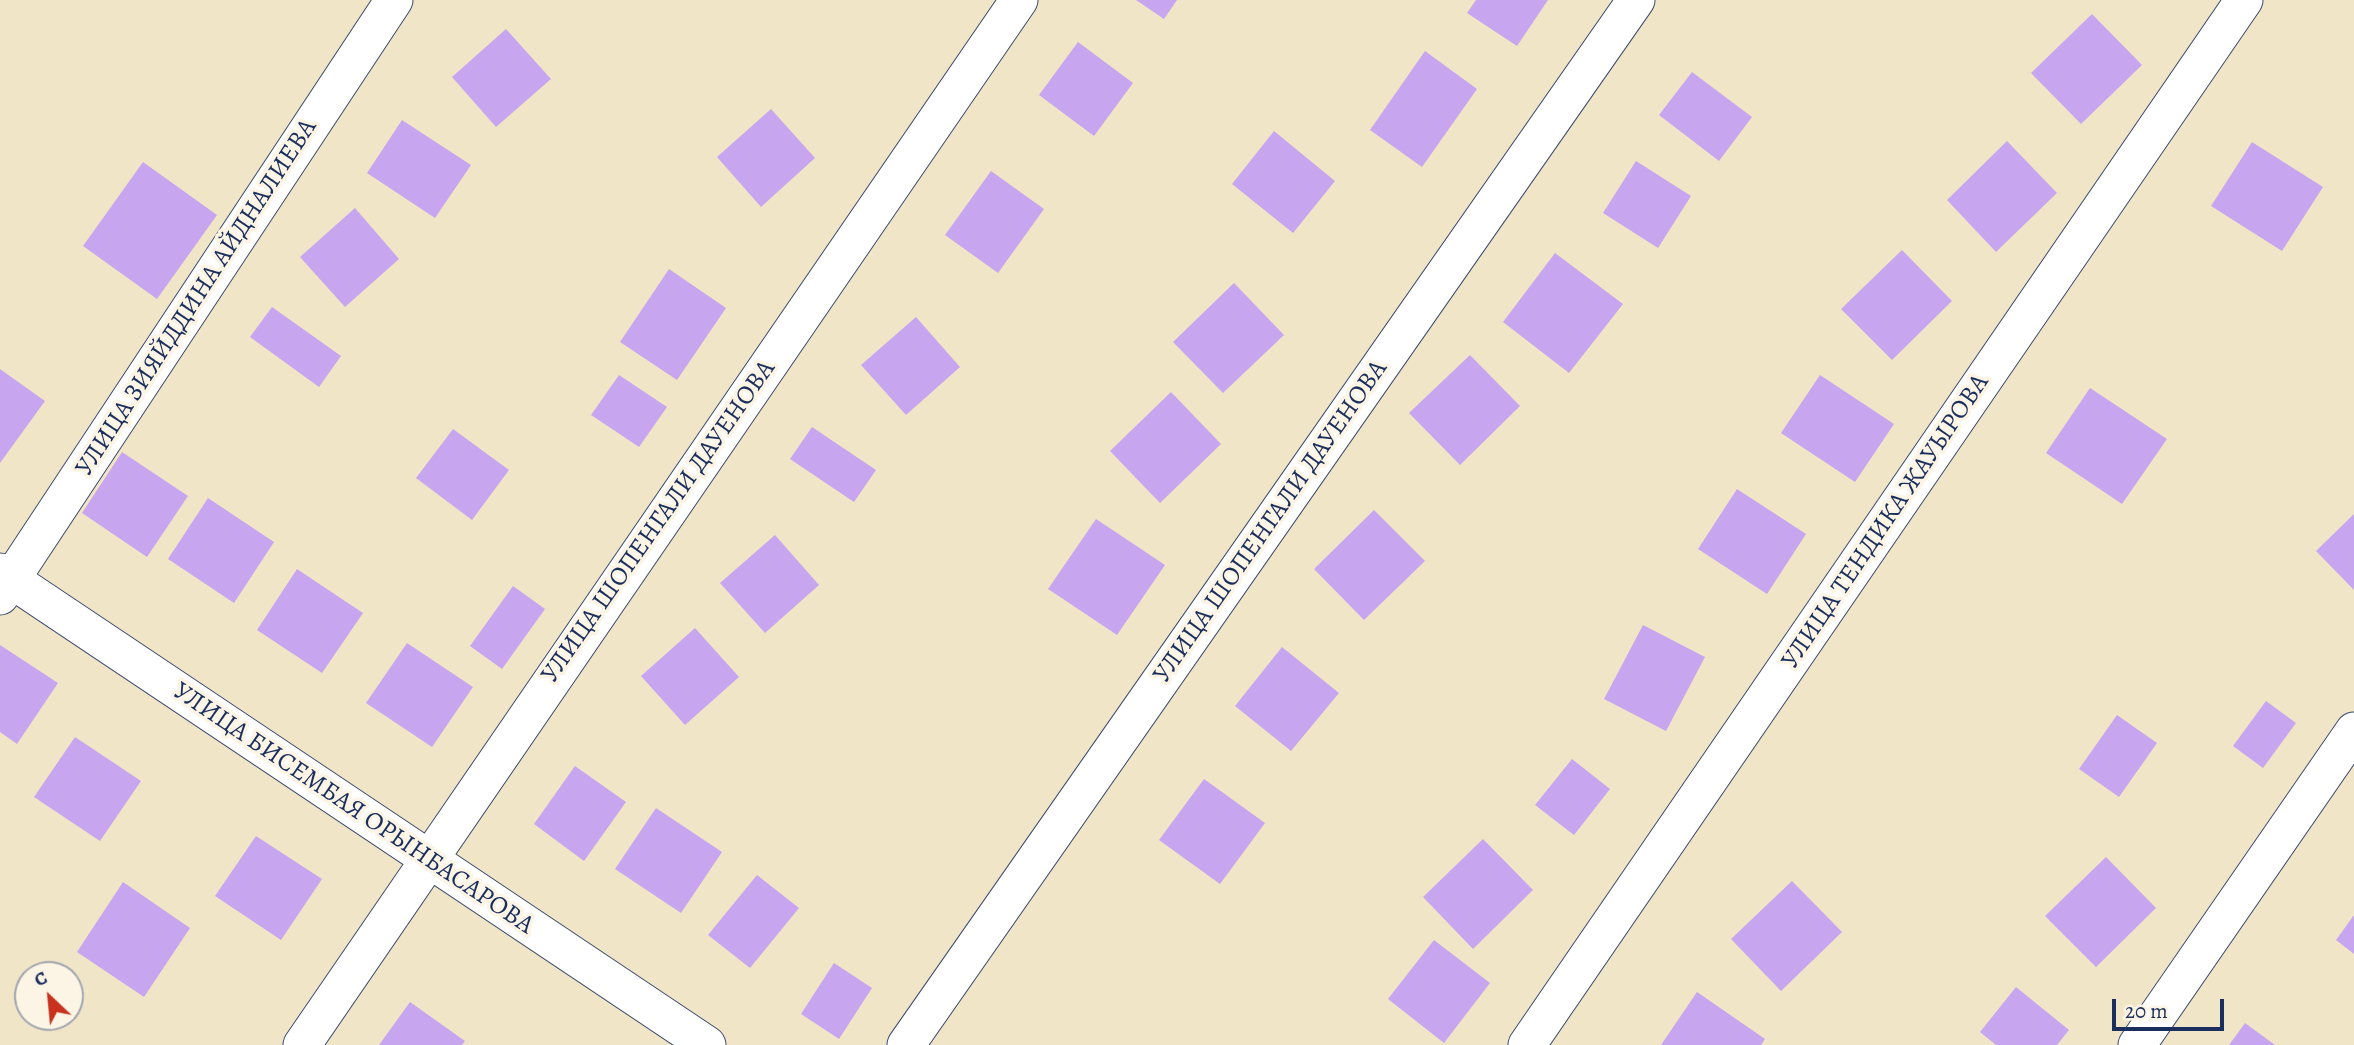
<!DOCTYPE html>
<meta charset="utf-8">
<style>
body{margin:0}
#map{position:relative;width:2354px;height:1045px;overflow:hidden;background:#f1e5c7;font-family:Alegreya,serif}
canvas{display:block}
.north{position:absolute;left:14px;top:961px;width:70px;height:70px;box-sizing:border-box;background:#fcf5e5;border:2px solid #a2a6af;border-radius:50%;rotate:334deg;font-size:19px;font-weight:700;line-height:28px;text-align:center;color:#1b2f5e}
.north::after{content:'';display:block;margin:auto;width:24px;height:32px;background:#c8321e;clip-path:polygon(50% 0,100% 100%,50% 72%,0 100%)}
.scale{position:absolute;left:2112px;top:999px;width:112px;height:32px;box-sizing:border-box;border:4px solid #1b2f5e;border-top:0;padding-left:9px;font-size:21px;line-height:24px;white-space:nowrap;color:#1b2f5e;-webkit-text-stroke:5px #fcf5e5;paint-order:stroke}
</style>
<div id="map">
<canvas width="2354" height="1045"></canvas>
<div class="north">С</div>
<div class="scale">20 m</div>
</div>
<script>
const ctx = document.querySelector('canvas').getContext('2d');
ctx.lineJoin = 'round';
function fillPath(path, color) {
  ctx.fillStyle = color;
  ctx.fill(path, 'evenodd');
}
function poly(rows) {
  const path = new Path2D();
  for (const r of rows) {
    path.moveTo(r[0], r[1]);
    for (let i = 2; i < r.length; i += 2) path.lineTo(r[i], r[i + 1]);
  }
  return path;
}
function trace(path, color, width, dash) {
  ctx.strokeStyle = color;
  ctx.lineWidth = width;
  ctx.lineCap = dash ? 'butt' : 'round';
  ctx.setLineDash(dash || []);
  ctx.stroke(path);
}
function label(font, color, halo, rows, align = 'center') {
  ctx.font = font + ' Alegreya,serif';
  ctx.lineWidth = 7;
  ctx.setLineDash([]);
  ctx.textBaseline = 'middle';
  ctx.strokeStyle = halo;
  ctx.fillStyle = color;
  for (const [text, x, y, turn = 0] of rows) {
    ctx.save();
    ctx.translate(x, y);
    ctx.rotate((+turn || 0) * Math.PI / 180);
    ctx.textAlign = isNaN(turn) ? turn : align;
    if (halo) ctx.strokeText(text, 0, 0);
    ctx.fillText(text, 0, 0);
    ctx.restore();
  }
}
const building = poly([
 [1136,0,1177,0,1164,19],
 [1476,0,1548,0,1517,46,1467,13],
 [2092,14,2142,65,2081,124,2031,73],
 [506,29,551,79,496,127,452,77],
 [1078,42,1133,83,1094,136,1039,95],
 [1425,51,1477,89,1422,167,1370,130],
 [1692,72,1752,117,1719,161,1659,115],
 [771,109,815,158,761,207,717,157],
 [402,120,471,165,435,218,367,173],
 [1274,131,1335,181,1293,233,1232,184],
 [2007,141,2057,193,1996,252,1947,200],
 [2252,142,2323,187,2282,251,2211,206],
 [1636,161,1691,196,1658,248,1603,213],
 [143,162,217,215,157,299,83,246],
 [991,171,1044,209,998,273,945,235],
 [355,208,399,259,345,307,300,257],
 [1902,250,1952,301,1892,360,1841,309],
 [1555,253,1623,304,1569,373,1503,322],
 [669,269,726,308,677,380,620,342],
 [1234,283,1284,335,1223,393,1173,342],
 [272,307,341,356,319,387,250,337],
 [916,317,960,367,906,415,861,365],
 [1470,355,1520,406,1460,465,1409,413],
 [0,369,45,401,0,463],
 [619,375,667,407,639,447,591,415],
 [1820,375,1894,424,1855,482,1781,433],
 [2090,388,2167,439,2122,504,2046,453],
 [1171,392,1221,444,1160,503,1110,451],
 [812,427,876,470,854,502,790,459],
 [453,429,509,470,472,520,416,478],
 [122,452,188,496,147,557,82,513],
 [1737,489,1806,534,1767,594,1698,549],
 [208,498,274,542,234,603,168,559],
 [1374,510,1425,561,1364,620,1314,569],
 [2354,514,2354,590,2316,551],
 [1096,519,1165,565,1117,635,1048,589],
 [775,535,819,585,765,633,720,583],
 [297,569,363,613,322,673,257,630],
 [513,586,545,609,502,669,470,646],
 [1643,625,1705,657,1666,731,1604,699],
 [695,628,739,677,685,725,641,676],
 [407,643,473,687,432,747,366,703],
 [0,645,58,683,17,744,0,732],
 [1282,647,1339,693,1291,751,1235,706],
 [2266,701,2296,723,2263,768,2233,746],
 [2117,715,2157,743,2119,797,2079,769],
 [75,737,141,781,100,841,34,797],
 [1572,759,1610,789,1574,835,1535,805],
 [575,766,626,802,584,861,534,824],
 [1204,779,1265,823,1220,884,1159,840],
 [656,808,722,852,681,913,615,869],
 [256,836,322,879,281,940,215,896],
 [1483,839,1533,890,1473,949,1423,897],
 [2106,857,2156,908,2096,967,2045,916],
 [757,875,799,908,750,968,708,935],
 [1792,881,1842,932,1781,991,1731,939],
 [123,882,190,928,144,997,77,952],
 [2354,915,2354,954,2336,940],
 [1434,940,1490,983,1444,1043,1388,999],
 [834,963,872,988,839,1039,801,1014],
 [2016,987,2069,1030,2057,1045,1996,1045,1980,1032],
 [1697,992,1765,1039,1761,1045,1661,1045],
 [410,1002,465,1041,462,1045,379,1045],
 [2245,1023,2275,1045,2229,1045]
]);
const street = poly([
 [0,572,707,1045],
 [0,596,394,0],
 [302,1045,1019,0],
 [906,1045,1636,0],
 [1527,1045,2244,0],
 [2137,1045,2354,731]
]);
const streetNames = [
 ["УЛИЦА ЗИЯЙДДИНА АЙДНАЛИЕВА",197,298,-57],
 ["УЛИЦА ШОПЕНГАЛИ ДАУЕНОВА",659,522,-55],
 ["УЛИЦА ШОПЕНГАЛИ ДАУЕНОВА",1271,522,-55],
 ["УЛИЦА ТЕНДИКА ЖАУЫРОВА",1886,522,-56],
 ["УЛИЦА БИСЕМБАЯ ОРЫНБАСАРОВА",353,809,34]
];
fillPath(building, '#c7a5ef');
trace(street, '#3b4a6e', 39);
trace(street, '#fff', 37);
label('26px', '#1b2f5e', '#fcf5e5', streetNames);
</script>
